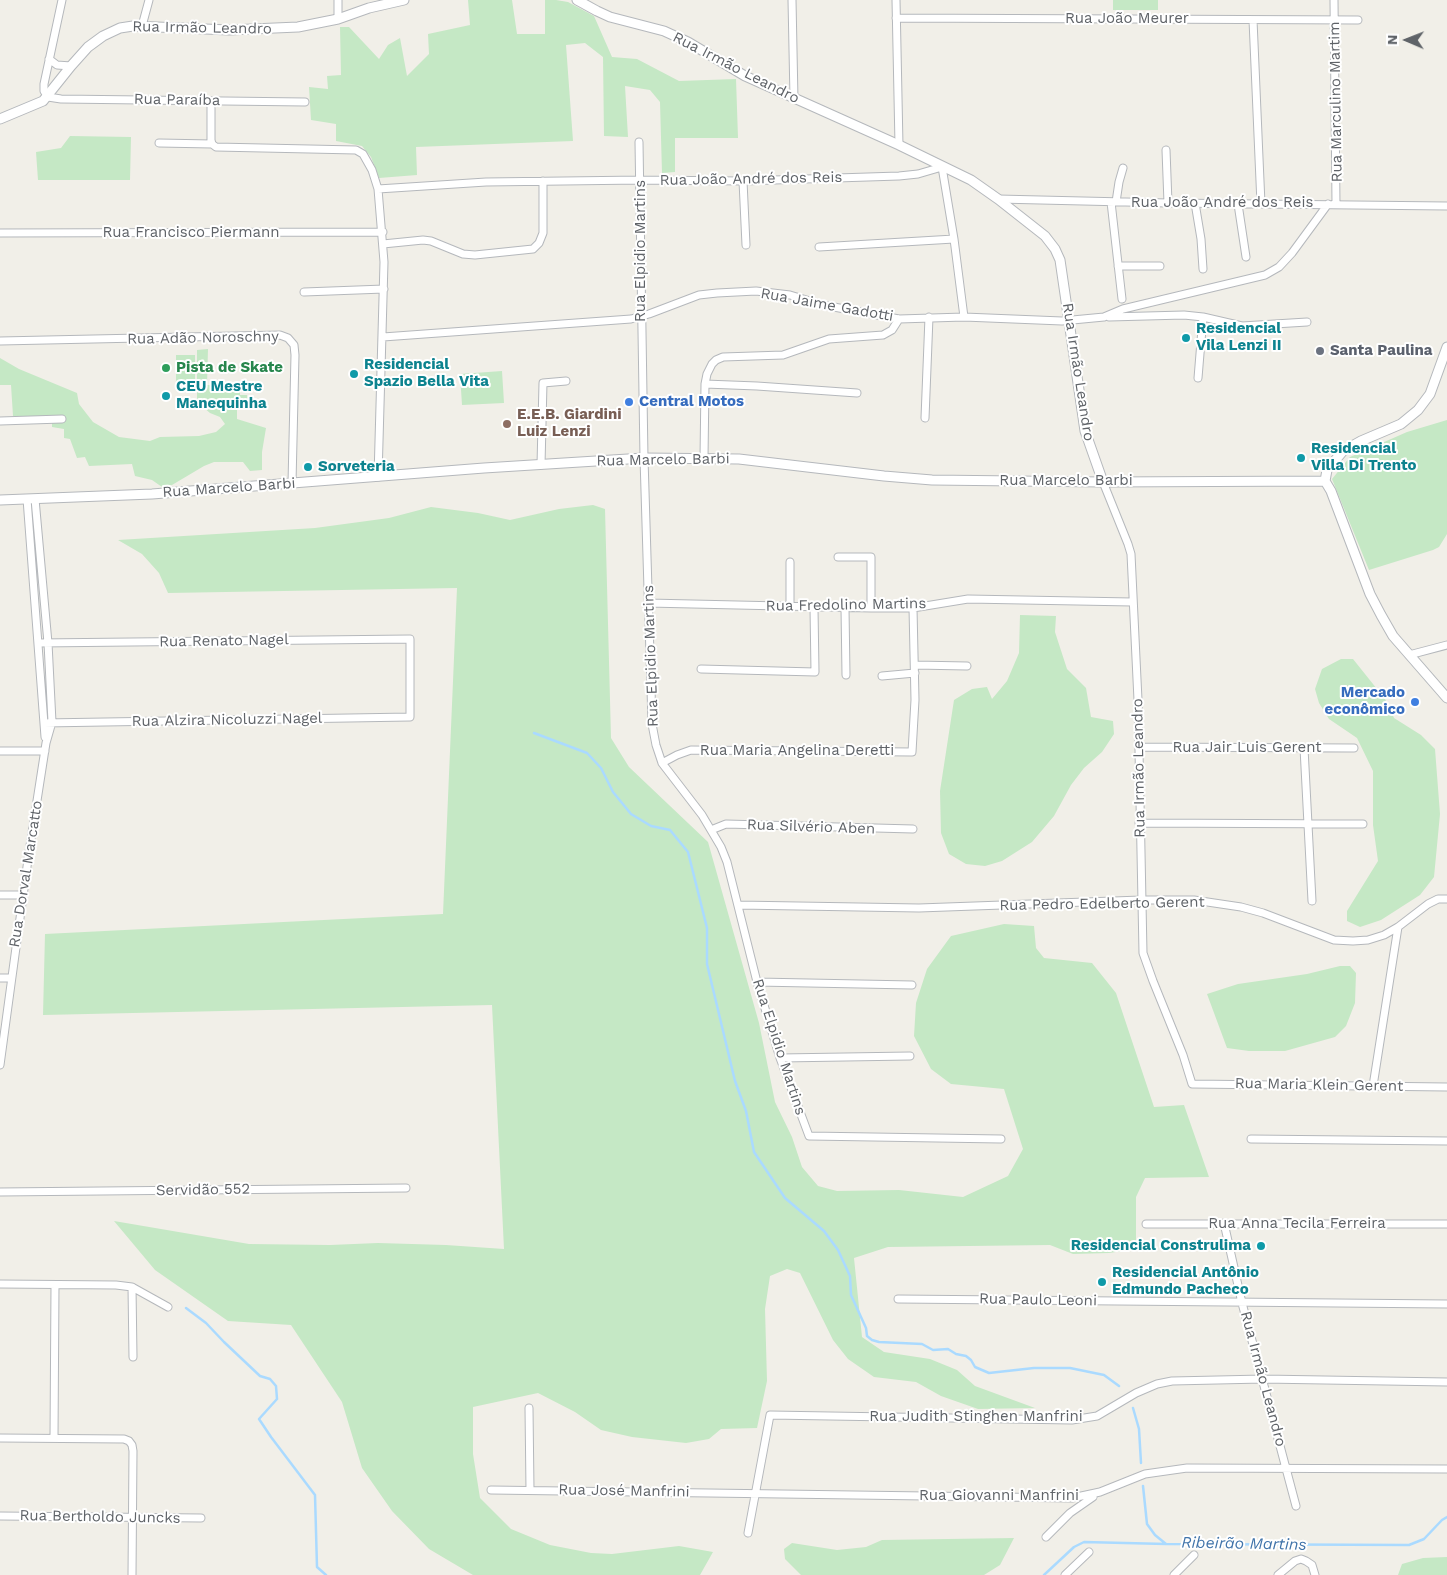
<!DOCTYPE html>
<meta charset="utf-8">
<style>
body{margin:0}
#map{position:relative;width:1447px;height:1575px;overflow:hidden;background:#f1efe8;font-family:"Work Sans",sans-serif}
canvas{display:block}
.north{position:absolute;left:1382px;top:15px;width:50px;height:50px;-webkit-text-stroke:4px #fff;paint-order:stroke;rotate:271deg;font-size:14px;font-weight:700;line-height:20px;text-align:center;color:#5f6368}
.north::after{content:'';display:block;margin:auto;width:18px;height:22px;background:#5f6368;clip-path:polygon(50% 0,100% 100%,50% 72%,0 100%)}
</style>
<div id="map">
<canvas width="1447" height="1575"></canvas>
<div class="north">N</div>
</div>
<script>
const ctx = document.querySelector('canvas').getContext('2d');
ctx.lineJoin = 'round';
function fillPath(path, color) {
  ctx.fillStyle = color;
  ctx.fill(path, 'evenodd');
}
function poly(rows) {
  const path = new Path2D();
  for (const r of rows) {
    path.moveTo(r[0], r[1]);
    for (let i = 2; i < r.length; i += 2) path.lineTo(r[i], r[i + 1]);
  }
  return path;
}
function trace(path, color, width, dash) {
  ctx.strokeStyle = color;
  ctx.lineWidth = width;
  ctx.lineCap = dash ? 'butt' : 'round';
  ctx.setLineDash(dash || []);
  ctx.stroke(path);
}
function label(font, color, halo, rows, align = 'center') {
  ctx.font = font + ' "Work Sans",sans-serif';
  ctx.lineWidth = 4;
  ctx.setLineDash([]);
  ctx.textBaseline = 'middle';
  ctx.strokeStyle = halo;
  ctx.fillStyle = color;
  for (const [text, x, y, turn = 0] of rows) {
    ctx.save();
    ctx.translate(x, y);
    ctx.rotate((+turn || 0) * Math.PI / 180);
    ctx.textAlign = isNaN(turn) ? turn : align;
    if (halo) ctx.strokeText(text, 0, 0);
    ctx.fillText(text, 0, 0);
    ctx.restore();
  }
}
const green = poly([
 [468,0,512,0,517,34,545,34,545,0,556,0,568,2,594,16,612,57,637,59,679,81,736,79,738,138,675,138,675,172,662,173,660,102,650,90,625,86,628,137,604,136,603,57,585,43,566,45,573,141,416,147,417,175,379,178,371,157,362,146,336,141,336,124,311,120,309,87,328,89,327,76,341,75,340,27,349,27,379,59,388,45,400,38,407,76,429,54,428,34,470,25],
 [1113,0,1158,0,1158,10,1113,10],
 [70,136,131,137,130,180,38,180,36,152,61,148],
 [208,349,207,385,240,386,240,395,247,395,248,406,237,408,237,419,266,428,262,452,262,470,250,471,243,462,214,462,204,466,172,485,162,487,152,480,135,476,132,464,89,466,85,457,77,458,70,439,64,438,64,429,52,427,52,417,13,416,11,385,0,385,0,358,19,369,77,393,79,404,93,422,119,437,150,441,160,437,199,436,216,432,225,424,220,417,210,413,197,402,197,350],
 [176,355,195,355,195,385,176,385],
 [502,371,504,403,462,405,460,374],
 [1447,420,1447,534,1439,547,1433,550,1369,570,1332,479,1350,457,1407,432],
 [593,505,605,509,611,738,629,767,708,842,759,1023,775,1102,792,1137,802,1167,818,1186,837,1191,899,1190,963,1197,1008,1176,1023,1149,1004,1089,951,1084,931,1069,914,1036,916,1003,927,969,951,936,1004,924,1034,926,1036,948,1044,958,1092,963,1116,993,1154,1107,1184,1105,1209,1177,1145,1178,1136,1197,1136,1249,1109,1253,1073,1254,1050,1245,888,1247,854,1258,862,1337,884,1352,930,1359,957,1370,975,1386,1035,1408,978,1409,941,1396,916,1382,874,1377,848,1359,833,1340,800,1273,787,1269,770,1276,765,1309,767,1381,757,1428,721,1429,709,1439,686,1443,632,1437,601,1430,575,1412,538,1393,473,1407,473,1454,480,1498,511,1529,550,1545,591,1553,612,1554,679,1546,713,1552,700,1575,473,1575,429,1549,392,1511,362,1468,342,1402,291,1325,228,1321,155,1270,114,1221,249,1244,330,1245,378,1243,446,1245,504,1249,492,1005,43,1015,45,934,443,914,457,588,168,593,159,573,142,554,118,540,315,528,389,518,431,507,478,513,510,520,559,509],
 [1020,615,1056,616,1055,632,1067,669,1086,688,1091,717,1113,721,1114,734,1102,752,1084,768,1071,785,1054,816,1032,842,1002,861,985,866,966,864,949,854,941,833,940,791,954,700,972,689,987,687,992,699,1007,681,1019,653],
 [1341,659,1353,659,1385,699,1394,718,1421,735,1435,749,1440,814,1434,877,1420,895,1381,920,1360,927,1347,921,1347,911,1378,861,1373,825,1373,771,1357,738,1329,719,1319,703,1315,689,1322,669],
 [1340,966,1350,966,1356,973,1355,1003,1346,1026,1335,1037,1285,1051,1249,1051,1227,1048,1207,994,1238,984,1307,974],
 [1014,1538,1000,1565,984,1575,801,1575,785,1559,784,1549,792,1543,837,1550,866,1547,882,1540],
 [1447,1557,1447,1575,1398,1575,1402,1564,1423,1558]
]);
const stream = poly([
 [534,733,587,753,601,768,613,792,631,814,651,826,670,830,688,852,707,928,707,964,735,1081,746,1111,754,1152,785,1198,824,1231,838,1250,850,1276,851,1295,866,1328,867,1336,872,1340,879,1342,922,1344,933,1350,948,1349,956,1354,966,1356,971,1360,975,1367,989,1373,1034,1368,1070,1368,1104,1375,1119,1386],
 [186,1308,206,1323,224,1342,260,1376,270,1379,276,1386,277,1399,259,1419,271,1437,315,1495,317,1567,326,1575],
 [1133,1408,1139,1429,1141,1463],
 [1143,1486,1147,1524,1155,1535,1166,1544],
 [1044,1575,1074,1547,1084,1542,1166,1544,1409,1545,1424,1539,1442,1520,1447,1517]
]);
const minor = poly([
 [62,0,44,84,44,91,48,97,61,99,305,102],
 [338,0,338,19],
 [792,0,794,99],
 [896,0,899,145],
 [1334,0,1336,204],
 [896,18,1358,20],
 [1253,20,1261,204],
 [142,26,149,0],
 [49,59,57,65,71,66],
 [211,101,211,140,212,144,216,147,356,150,363,154,372,170,378,189,384,262,378,477],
 [639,142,644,458,651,688,652,724,656,745,662,763,702,815,721,847,727,862,757,982,780,1058,809,1136,1001,1139],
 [159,143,212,144],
 [1166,150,1168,203],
 [743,181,746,245],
 [378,189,486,182,641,180,743,181,899,176,918,174,942,167,954,239,964,317],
 [998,199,1168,203,1447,206],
 [1111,202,1122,299],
 [1116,202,1119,182,1123,168],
 [1195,203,1201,239,1203,269],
 [1238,204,1246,257],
 [0,233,383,232],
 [383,244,423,240,431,241,463,254,475,255,533,249,539,243,543,233,543,181],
 [819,247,954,239],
 [1118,266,1160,266],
 [304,292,384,289],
 [1109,317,1184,315,1203,317,1242,326,1307,322],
 [383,337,631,319,649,314,699,295,717,293,756,291,790,295,823,305,899,319,964,317,1062,321,1104,317,1123,309,1265,275,1279,267,1292,253,1328,204],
 [0,341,280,335,288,338,294,345,295,355,292,483],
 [1198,378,1203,317],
 [705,384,757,386,857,393],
 [925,418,929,317],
 [0,421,62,419],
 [704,458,705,384,707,374,712,364,716,360,723,357,783,355,829,339,883,335,892,330,899,319],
 [541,465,543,383,566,381],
 [1103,482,1128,544,1131,554,1138,700,1143,953,1153,981,1183,1055,1192,1084,1447,1087],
 [27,499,45,737],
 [838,557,871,557,871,608],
 [648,603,871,608,913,608,968,599,1132,602],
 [790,607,790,562],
 [845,608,846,675],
 [39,643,410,639,410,717,44,723],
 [1409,655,1447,645],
 [915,665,967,666],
 [701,669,815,672,814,608],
 [882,676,915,673],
 [1139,747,1354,748],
 [1304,748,1312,901],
 [0,751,45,751],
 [662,763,677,755,691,750,912,752,915,700,913,608],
 [1139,823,1363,824],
 [711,830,726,824,913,829],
 [0,895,22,895],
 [738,905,919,908,1141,900,1194,900,1241,907,1263,913,1334,940,1353,941,1368,940,1384,935,1398,927,1428,904,1438,899,1447,899],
 [0,978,11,978],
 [757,982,912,985],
 [780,1058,910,1056],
 [0,1065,29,852,46,743,52,722,48,643,35,499],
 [1373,1086,1398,927],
 [1251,1139,1447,1141],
 [0,1192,406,1188],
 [1224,1223,1242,1303,1296,1506],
 [1146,1224,1447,1224],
 [0,1284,116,1285,132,1287,168,1307],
 [132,1287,133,1357],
 [898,1299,1447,1304],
 [529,1408,530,1490],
 [0,1438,124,1439,129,1441,132,1445,133,1451,132,1575],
 [54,1438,55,1285],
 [491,1490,1072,1498,1100,1492,1145,1474,1187,1468,1447,1469],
 [0,1516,201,1518],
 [748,1533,770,1415,1072,1420,1097,1416,1136,1393,1157,1384,1172,1381,1263,1379,1447,1382],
 [1046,1537,1070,1513,1093,1497],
 [1065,1575,1089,1552],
 [1174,1575,1194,1555],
 [1278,1575,1295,1561,1301,1559,1306,1561,1312,1565,1315,1575]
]);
const tertiary = poly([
 [577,0,597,11,610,17,664,31,688,42,745,76,899,145,971,180,998,199,1045,236,1055,249,1060,260,1085,431,1103,482],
 [0,119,43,101,71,66,88,47,103,36,120,28,133,26,229,30,298,27,338,19,369,8,404,0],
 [1325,481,1331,491,1370,594,1381,615,1393,636,1447,698],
 [1325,481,1327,470,1343,451,1361,441,1401,424,1418,410,1430,394,1447,347],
 [0,500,152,494,484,468,644,458,739,459,884,476,932,480,1103,482,1325,481]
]);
const markers = [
 [1186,338,5,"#0f9aa8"],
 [1320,351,5,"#6b7280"],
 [166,368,5,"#2e9e5b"],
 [354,374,5,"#0f9aa8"],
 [166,396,5,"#0f9aa8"],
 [629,402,5,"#3f7fe0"],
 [507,424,5,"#8d6e63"],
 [1301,458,5,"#0f9aa8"],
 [308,467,5,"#0f9aa8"],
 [1415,702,5,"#3f7fe0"],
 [1261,1246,5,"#0f9aa8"],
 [1102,1282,5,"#0f9aa8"]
];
const streetNames = [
 ["Rua João Meurer",1127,19],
 ["Rua Irmão Leandro",202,28,1],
 ["Rua Irmão Leandro",736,68,27],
 ["Rua Paraíba",177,100,1],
 ["Rua Marculino Martim",1336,102,-91],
 ["Rua João André dos Reis",751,179,-1],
 ["Rua João André dos Reis",1222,203],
 ["Rua Francisco Piermann",191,233],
 ["Rua Elpidio Martins",641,251,-90],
 ["Rua Jaime Gadotti",827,305,10],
 ["Rua Adão Noroschny",203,338,-1],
 ["Rua Irmão Leandro",1078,372,81],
 ["Rua Marcelo Barbi",663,460,-1],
 ["Rua Marcelo Barbi",1066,481],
 ["Rua Marcelo Barbi",229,488,-4],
 ["Rua Fredolino Martins",846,605,-1],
 ["Rua Renato Nagel",224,641,-1],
 ["Rua Elpidio Martins",651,656,-92],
 ["Rua Alzira Nicoluzzi Nagel",227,720,-1],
 ["Rua Jair Luis Gerent",1247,748],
 ["Rua Maria Angelina Deretti",797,751],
 ["Rua Irmão Leandro",1139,768,-91],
 ["Rua Silvério Aben",811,827,2],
 ["Rua Dorval Marcatto",26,874,-81],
 ["Rua Pedro Edelberto Gerent",1102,904,-1],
 ["Rua Elpidio Martins",779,1047,72],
 ["Rua Maria Klein Gerent",1319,1085,1],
 ["Servidão 552",203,1190,-1],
 ["Rua Anna Tecila Ferreira",1297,1224],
 ["Rua Paulo Leoni",1038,1300,1],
 ["Rua Irmão Leandro",1263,1379,75],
 ["Rua Judith Stinghen Manfrini",976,1417],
 ["Rua José Manfrini",624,1491,1],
 ["Rua Giovanni Manfrini",999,1496],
 ["Rua Bertholdo Juncks",100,1517,1]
];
const cultureNames = [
 ["Residencial",1196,329],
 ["Vila Lenzi II",1196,346],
 ["Residencial",364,365],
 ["Spazio Bella Vita",364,382],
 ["CEU Mestre",176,387],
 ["Manequinha",176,404],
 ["Residencial",1311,449],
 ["Villa Di Trento",1311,466],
 ["Sorveteria",318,467],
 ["Residencial Construlima",1251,1246,"right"],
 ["Residencial Antônio",1112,1273],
 ["Edmundo Pacheco",1112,1290]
];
const worshipNames = [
 ["Santa Paulina",1330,351]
];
const leisureNames = [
 ["Pista de Skate",176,368]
];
const shopNames = [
 ["Central Motos",639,402],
 ["Mercado",1405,693,"right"],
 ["econômico",1405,710,"right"]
];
const educationNames = [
 ["E.E.B. Giardini",517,415],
 ["Luiz Lenzi",517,432]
];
const waterNames = [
 ["Ribeirão Martins",1244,1544,1]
];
fillPath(green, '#c5e8c5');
trace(stream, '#aadaff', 2.5);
trace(minor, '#b5b8bc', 9);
trace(tertiary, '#b5b8bc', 11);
trace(minor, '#fff', 7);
trace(tertiary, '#fff', 9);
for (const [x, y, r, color] of markers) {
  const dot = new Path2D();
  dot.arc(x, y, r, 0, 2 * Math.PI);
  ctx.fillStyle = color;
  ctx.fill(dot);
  trace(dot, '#fff', 2);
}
label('15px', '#5f6368', '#fff', streetNames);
label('bold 15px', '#0d838f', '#fff', cultureNames, 'left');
label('bold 15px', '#5b616d', '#fff', worshipNames, 'left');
label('bold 15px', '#27864d', '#fff', leisureNames, 'left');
label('bold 15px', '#366cbe', '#fff', shopNames, 'left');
label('bold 15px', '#785e54', '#fff', educationNames, 'left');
label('italic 16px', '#4174aa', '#fff', waterNames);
</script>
